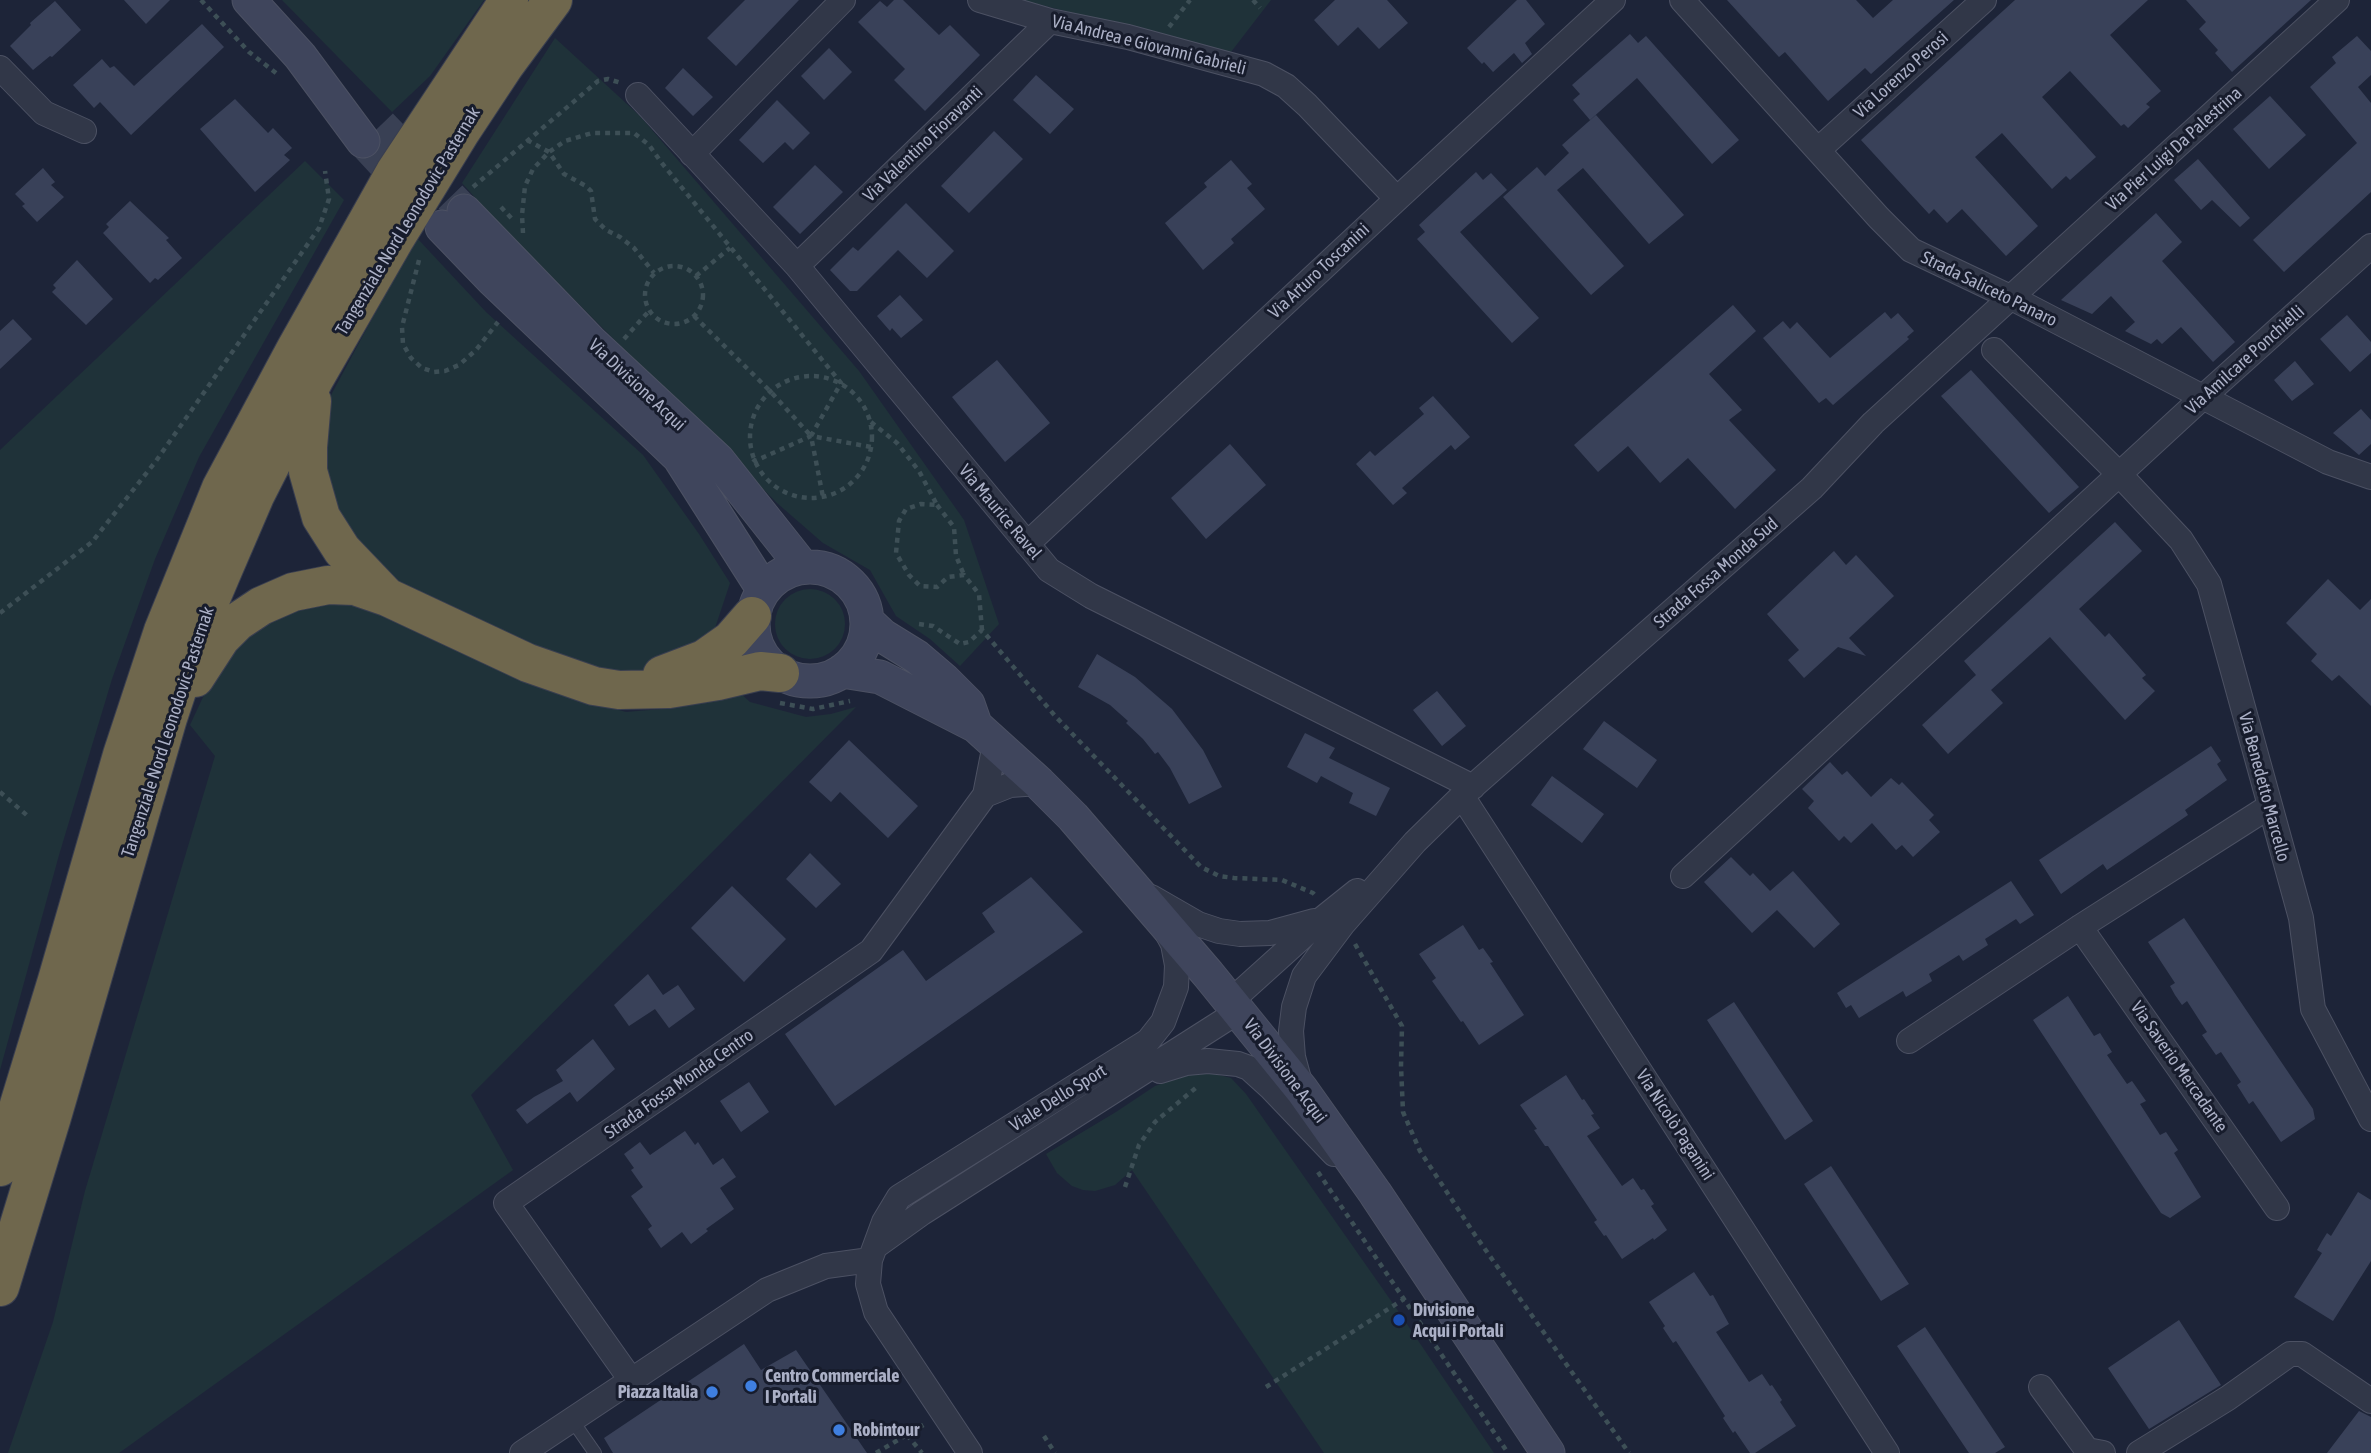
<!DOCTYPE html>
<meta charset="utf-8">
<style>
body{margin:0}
canvas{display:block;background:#1d2438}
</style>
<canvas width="2371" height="1453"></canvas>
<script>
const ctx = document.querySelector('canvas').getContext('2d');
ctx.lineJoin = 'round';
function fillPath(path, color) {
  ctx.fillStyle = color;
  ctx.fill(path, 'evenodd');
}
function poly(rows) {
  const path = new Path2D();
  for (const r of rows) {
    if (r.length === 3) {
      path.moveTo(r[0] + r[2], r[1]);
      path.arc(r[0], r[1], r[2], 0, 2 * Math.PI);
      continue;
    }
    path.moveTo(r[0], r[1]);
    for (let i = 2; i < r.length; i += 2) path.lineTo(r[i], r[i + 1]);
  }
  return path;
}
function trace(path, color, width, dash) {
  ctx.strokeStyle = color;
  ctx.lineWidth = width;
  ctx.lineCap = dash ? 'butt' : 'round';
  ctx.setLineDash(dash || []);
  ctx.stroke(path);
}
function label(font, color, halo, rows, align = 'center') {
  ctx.font = font + ' "Asap Condensed",sans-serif';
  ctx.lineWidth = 6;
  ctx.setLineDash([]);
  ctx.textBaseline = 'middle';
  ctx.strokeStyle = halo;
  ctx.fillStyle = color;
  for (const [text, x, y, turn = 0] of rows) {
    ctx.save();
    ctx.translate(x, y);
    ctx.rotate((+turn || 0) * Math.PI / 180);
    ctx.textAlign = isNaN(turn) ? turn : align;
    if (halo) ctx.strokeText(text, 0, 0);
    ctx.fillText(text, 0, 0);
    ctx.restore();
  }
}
const green = poly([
 [282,0,484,0,430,76,392,112],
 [1021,0,1271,0,1231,52],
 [555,38,640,116,859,371,964,520,999,624,960,666,930,639,896,616,870,570,823,543,777,503,498,223,462,183],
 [305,161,344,200,199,457,155,559,112,679,59,855,0,1070,0,450],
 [416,237,486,312,643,455,699,534,730,583,715,628,719,640,641,673,586,673,400,590,323,497,323,410],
 [810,624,35],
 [341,601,375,609,557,693,626,712,673,708,740,693,750,702,806,717,831,714,856,707,471,1095,513,1170,119,1453,8,1453,53,1322,85,1191,215,756,190,725,225,650,298,602],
 [1199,1070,1231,1078,1246,1094,1394,1305,1494,1453,1324,1453,1132,1170,1115,1185,1095,1191,1083,1190,1072,1186,1057,1173,1046,1154,1116,1112,1155,1086]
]);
const building = poly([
 [124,0,170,0,146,24],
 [745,0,799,0,736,66,707,38],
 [894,0,903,0,939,35,950,25,980,55,925,111,894,80,905,69,858,22,880,1,887,7],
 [1335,0,1387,0,1408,23,1379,49,1358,27,1338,46,1314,20],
 [1517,0,1526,0,1545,24,1525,43,1532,54,1522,63,1514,53,1493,72,1484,62,1482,64,1467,48],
 [1727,0,1856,0,1873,18,1893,0,1954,0,1871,74,1865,68,1828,101,1785,52,1779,57],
 [2015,0,2148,0,2110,35,2161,91,2146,104,2150,107,2128,128,2124,124,2121,126,2070,71,2042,97,2096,157,2070,180,2066,176,2052,189,2002,133,1975,157,2038,226,2006,256,1962,209,1947,223,1934,209,1929,214,1861,140],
 [2186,0,2311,0,2232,72,2215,53,2218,50,2199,29,2206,22],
 [55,1,81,30,52,57,50,56,33,70,10,46,31,25,30,23],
 [202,24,224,47,131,135,100,102,94,108,73,85,102,59,110,68,114,66,134,86],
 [1630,34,1638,43,1646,36,1739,140,1712,164,1637,78,1590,120,1573,100,1580,94,1572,85],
 [2357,36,2371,51,2371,75,2358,87,2371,103,2371,192,2284,272,2253,240,2357,143,2310,87,2336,63,2332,57],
 [829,48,852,72,824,100,801,76],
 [683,68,713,97,693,116,665,88],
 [1036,75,1074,109,1050,134,1013,100],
 [2270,96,2306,135,2269,169,2233,129],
 [235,99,268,133,273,128,292,148,284,155,290,160,255,192,200,129],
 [777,100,810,133,793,150,785,142,763,163,739,140],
 [1596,115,1684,215,1649,244,1583,168,1557,190,1624,266,1591,295,1503,197,1537,167,1545,176,1569,153,1562,145],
 [994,131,1023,159,969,213,941,186],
 [2198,159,2250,218,2240,227,2212,200,2201,210,2174,180],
 [1231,160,1252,184,1247,188,1265,209,1231,239,1234,243,1203,270,1165,223,1207,187,1204,183],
 [815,165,843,192,800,234,773,207],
 [43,168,55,182,51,185,64,197,37,222,22,206,25,204,15,194],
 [1476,172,1483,180,1491,173,1507,190,1460,232,1539,318,1512,343,1417,239,1425,232,1419,225],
 [130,201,169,238,166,240,182,258,158,280,155,278,150,283,103,233,109,227,106,224],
 [906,203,954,251,927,278,898,250,857,291,850,291,830,270,853,247,858,251],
 [2156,213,2182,242,2162,261,2235,342,2213,362,2181,327,2162,344,2157,339,2151,344,2125,331,2135,322,2111,296,2092,314,2061,300],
 [77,260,113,299,86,325,52,292,56,288,53,285],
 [900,295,923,320,901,338,892,328,890,331,877,316],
 [1733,305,1756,331,1709,374,1742,410,1729,420,1776,470,1735,509,1688,458,1660,483,1628,446,1598,472,1574,445],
 [1885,312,1891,319,1898,313,1914,331,1907,337,1909,339,1833,405,1826,398,1819,403,1763,338,1783,321,1790,329,1797,322,1830,358],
 [2347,315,2371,342,2371,353,2350,372,2320,339],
 [13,319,32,339,0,369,0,331],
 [997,360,1050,423,1005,462,952,397],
 [2295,361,2314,384,2292,401,2274,380],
 [1971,370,2079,487,2049,513,1941,396],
 [1433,396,1470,437,1455,450,1451,445,1402,488,1407,493,1393,505,1356,464,1370,451,1375,456,1424,414,1419,408],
 [2361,409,2371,420,2371,444,2359,455,2333,433],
 [1230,444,1266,485,1206,539,1171,498],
 [2115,522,2142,551,2079,609,2105,637,2109,633,2146,675,2142,678,2155,691,2125,720,2050,637,1991,690,2003,703,1948,754,1922,725,1976,675,1964,661],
 [1834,551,1846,565,1856,555,1894,596,1849,638,1866,656,1838,647,1804,678,1788,660,1799,650,1767,614],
 [2328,579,2360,610,2371,599,2371,706,2339,675,2332,681,2311,661,2317,654,2286,623],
 [1097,654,1135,677,1172,709,1203,750,1222,787,1189,804,1170,768,1158,752,1155,754,1143,739,1126,723,1128,721,1110,705,1078,687],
 [1437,691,1466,726,1442,746,1413,710],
 [1604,721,1657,760,1637,788,1583,749],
 [1305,733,1335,748,1329,758,1390,788,1376,816,1349,803,1353,793,1321,776,1317,783,1287,767],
 [849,740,918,806,888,838,840,792,831,802,809,782],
 [2211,746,2221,761,2217,764,2227,780,2185,810,2188,815,2107,870,2103,864,2061,894,2039,860],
 [1830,762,1842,775,1847,771,1871,797,1891,778,1899,785,1902,782,1934,815,1929,820,1940,832,1913,857,1902,845,1896,850,1872,823,1851,843,1844,836,1839,841,1808,808,1814,801,1802,789],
 [1552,776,1604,814,1582,843,1531,805],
 [810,853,841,884,816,908,786,879],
 [1731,857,1750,876,1753,873,1770,891,1793,871,1840,924,1814,948,1777,910,1752,933,1704,882],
 [1031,877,1083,932,835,1106,785,1034,903,950,926,981,995,932,982,913],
 [2011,881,2034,915,2020,924,2016,919,1985,939,1988,945,1963,961,1959,955,1929,974,1932,981,1906,997,1903,991,1859,1018,1851,1005,1846,1008,1837,993],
 [732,886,786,939,744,982,691,928],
 [2184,918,2313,1109,2315,1119,2281,1142,2253,1101,2249,1104,2237,1085,2241,1082,2221,1052,2216,1055,2202,1035,2207,1032,2187,1001,2182,1005,2175,995,2170,986,2175,983,2148,942],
 [1463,925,1479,950,1483,948,1493,962,1490,963,1524,1015,1479,1045,1463,1021,1461,1022,1442,995,1432,981,1436,978,1419,954],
 [648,974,663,995,678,985,695,1009,669,1028,655,1009,629,1026,614,1005],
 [2068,996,2094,1036,2100,1033,2112,1052,2107,1055,2127,1084,2132,1081,2146,1101,2140,1104,2160,1135,2166,1132,2178,1150,2174,1153,2201,1197,2170,1218,2161,1213,2144,1188,2033,1020],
 [1734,1002,1813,1121,1785,1140,1707,1020],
 [593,1039,615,1069,577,1102,570,1092,527,1124,516,1110,534,1097,563,1081,556,1070],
 [1566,1075,1582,1100,1584,1099,1594,1114,1591,1115,1600,1128,1587,1136,1622,1186,1633,1178,1641,1190,1644,1189,1654,1204,1651,1206,1667,1230,1654,1240,1653,1238,1622,1259,1606,1235,1604,1236,1594,1222,1597,1220,1548,1146,1545,1146,1534,1130,1537,1129,1520,1105],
 [749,1082,769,1112,741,1132,720,1101],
 [685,1131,695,1145,698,1142,713,1165,723,1158,736,1177,720,1188,734,1209,706,1229,708,1231,691,1244,682,1232,661,1248,648,1229,652,1226,631,1196,643,1187,631,1170,634,1168,624,1154,640,1142,650,1155],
 [1831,1166,1909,1284,1881,1301,1804,1184],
 [2358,1192,2371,1200,2371,1261,2333,1321,2294,1297,2322,1253,2317,1250,2322,1241,2327,1233,2331,1236],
 [1694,1272,1710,1296,1713,1295,1729,1324,1716,1332,1749,1382,1762,1374,1770,1386,1772,1385,1782,1400,1780,1402,1796,1426,1755,1453,1750,1453,1735,1431,1733,1433,1723,1418,1725,1416,1676,1341,1673,1343,1663,1328,1665,1326,1649,1302],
 [2179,1320,2221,1385,2149,1429,2108,1368],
 [1925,1327,2005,1447,1995,1453,1969,1453,1897,1346],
 [744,1344,761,1370,796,1350,867,1453,613,1453,604,1438],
 [2359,1411,2371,1417,2371,1453,2327,1453]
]);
const secondaryTunnel = poly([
 [381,125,464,211],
 [363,141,411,193]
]);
const path = poly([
 [201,0,249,52,276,73],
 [1253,0,1260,8],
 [1169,27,1190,0],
 [527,140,549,152,564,174,586,186,591,191,595,219,606,230,620,237,634,248,654,273],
 [473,187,598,81,608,79,621,83],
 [501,207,514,221],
 [523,233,522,215,525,186,533,169,549,152,565,141,592,133,634,133,649,145,661,162,841,383,811,436,823,497],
 [419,260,402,327,403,344,411,358,422,368,434,372,445,371,459,365,476,350,498,322],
 [674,295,29],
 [696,276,730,248],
 [694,316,770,391,811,436],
 [624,339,649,311],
 [811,437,61],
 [871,422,897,443,919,471,937,505,921,504,906,509,899,521,896,553,909,575,920,586,937,587,948,577,964,575,979,594,982,630],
 [753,459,755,461,811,436,871,447],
 [937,505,954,527,956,556,964,575],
 [0,613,92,542,156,461,319,228,329,199,325,171],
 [919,624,933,626,960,644,969,642,982,630,1056,717,1201,867,1219,876,1234,878,1282,880,1313,893,1317,897],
 [780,703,813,709,850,701],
 [0,792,30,818],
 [1355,944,1402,1026,1401,1066,1403,1112,1420,1151,1475,1235,1629,1453],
 [1318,1172,1508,1453],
 [1125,1187,1139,1145,1155,1122,1198,1086],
 [1266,1387,1404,1299],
 [907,1435,922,1453],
 [1044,1436,1055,1453],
 [876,1453,925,1424]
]);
const lane = poly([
 [572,1420,595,1453]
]);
const street = poly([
 [980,0,1050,21,1128,37,1264,74,1286,86,1307,105,1397,199],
 [1682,0,1879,218,1911,250,2010,297,2328,462,2371,477],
 [0,68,44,113,84,131],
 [638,95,797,266,1049,570,1091,596,1473,787],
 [1818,150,1984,0],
 [692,154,843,0],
 [797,266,1050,21],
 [1994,350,2120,475,2181,540,2209,584,2301,918,2313,1009,2371,1119],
 [1027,544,1397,199,1613,0],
 [985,795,1010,785,1039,783],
 [1462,796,1887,1453],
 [1683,876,2202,398,2371,246],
 [1151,897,1198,924,1219,931,1240,934,1270,933,1314,921],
 [2080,927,2277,1208],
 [1231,1001,1322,919,1357,891],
 [1909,1041,2080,927,2270,806],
 [1160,1071,1186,1063,1208,1061,1238,1064,1249,1068,1270,1087,1334,1154],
 [1300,1083,1293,1057,1291,1031,1294,1007,1304,976,1343,924,1415,842,1462,796,1812,488,1873,423,2337,0],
 [876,1246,922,1213,1239,1011],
 [631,1380,506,1203,871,951,985,795,994,749,992,742],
 [2041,1387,2087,1450,2103,1453],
 [522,1453,767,1290,826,1266,870,1260],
 [970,1453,876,1312,868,1284,870,1260,884,1222,899,1197,1148,1041,1163,1022,1176,987,1177,965,1173,944,1166,931],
 [2139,1453,2228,1398,2290,1354,2302,1354,2371,1401]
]);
const secondary = poly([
 [249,0,300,56,363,141],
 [464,211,590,341,718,460,802,566],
 [442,227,493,280,679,457,763,589],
 [810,624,57],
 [868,622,883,636,917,657,944,680,968,704,975,724],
 [842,671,880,677,976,726,1039,783,1073,817,1208,974,1302,1090,1375,1193,1548,1453]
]);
const highway = poly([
 [312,401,308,447,308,471,321,517,342,550,385,595],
 [662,675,704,659,731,640,752,616],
 [195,678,221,638,237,622,261,606,293,592,328,585,355,586,387,597,528,663,594,686,619,690,669,689,718,681,760,671,780,673],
 [0,1167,57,980,122,755,163,631,221,488,295,350,395,172,509,0],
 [0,1287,52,1117,168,718,196,634,221,575,255,496,315,378,395,239,460,133,505,65,553,0]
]);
const markers = [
 [1399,1320,7,"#1a4fb4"],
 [751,1386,7,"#3f7fe0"],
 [712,1392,7,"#3f7fe0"],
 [839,1430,7,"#3f7fe0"]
];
const streetNames = [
 ["Via Andrea e Giovanni Gabrieli",1149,45,14],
 ["Via Lorenzo Perosi",1901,75,-42],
 ["Via Valentino Fioravanti",923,144,-44],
 ["Via Pier Luigi Da Palestrina",2174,149,-42],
 ["Tangenziale Nord Leonodovic Pasternak",408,221,-59],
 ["Via Arturo Toscanini",1319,271,-43],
 ["Strada Saliceto Panaro",1989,289,26],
 ["Via Amilcare Ponchielli",2245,360,-42],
 ["Via Divisione Acqui",637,385,43],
 ["Via Maurice Ravel",1000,512,50],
 ["Strada Fossa Monda Sud",1716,573,-41],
 ["Tangenziale Nord Leonodovic Pasternak",168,732,-72],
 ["Via Benedetto Marcello",2264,787,75],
 ["Via Saverio Mercadante",2179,1067,55],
 ["Via Divisione Acqui",1285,1071,53],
 ["Strada Fossa Monda Centro",679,1084,-35],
 ["Viale Dello Sport",1058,1098,-32],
 ["Via Nicolò Paganini",1675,1125,57]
];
const poiNames = [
 ["Divisione",1413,1310],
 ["Acqui i Portali",1413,1331],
 ["Centro Commerciale",765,1376],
 ["I Portali",765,1397],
 ["Piazza Italia",698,1392,"right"],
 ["Robintour",853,1430]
];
fillPath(green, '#1f3239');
fillPath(building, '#394159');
trace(secondaryTunnel, '#394054', 33, [33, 17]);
trace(lane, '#4c5163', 14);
trace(street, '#4c5163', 26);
trace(secondary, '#4c5163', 35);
trace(highway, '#393e4f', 40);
trace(path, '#3d4f56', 4.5, [5, 5]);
trace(lane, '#313748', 12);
trace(street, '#313748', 24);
trace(secondary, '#3f455c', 33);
trace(highway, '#6f674d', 38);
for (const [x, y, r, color] of markers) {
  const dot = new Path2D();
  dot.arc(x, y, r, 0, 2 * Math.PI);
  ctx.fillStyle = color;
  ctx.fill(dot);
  trace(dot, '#171c2c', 2.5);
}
label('18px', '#abb0c6', '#171c2c', streetNames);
label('bold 18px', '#abb0c6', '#171c2c', poiNames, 'left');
</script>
